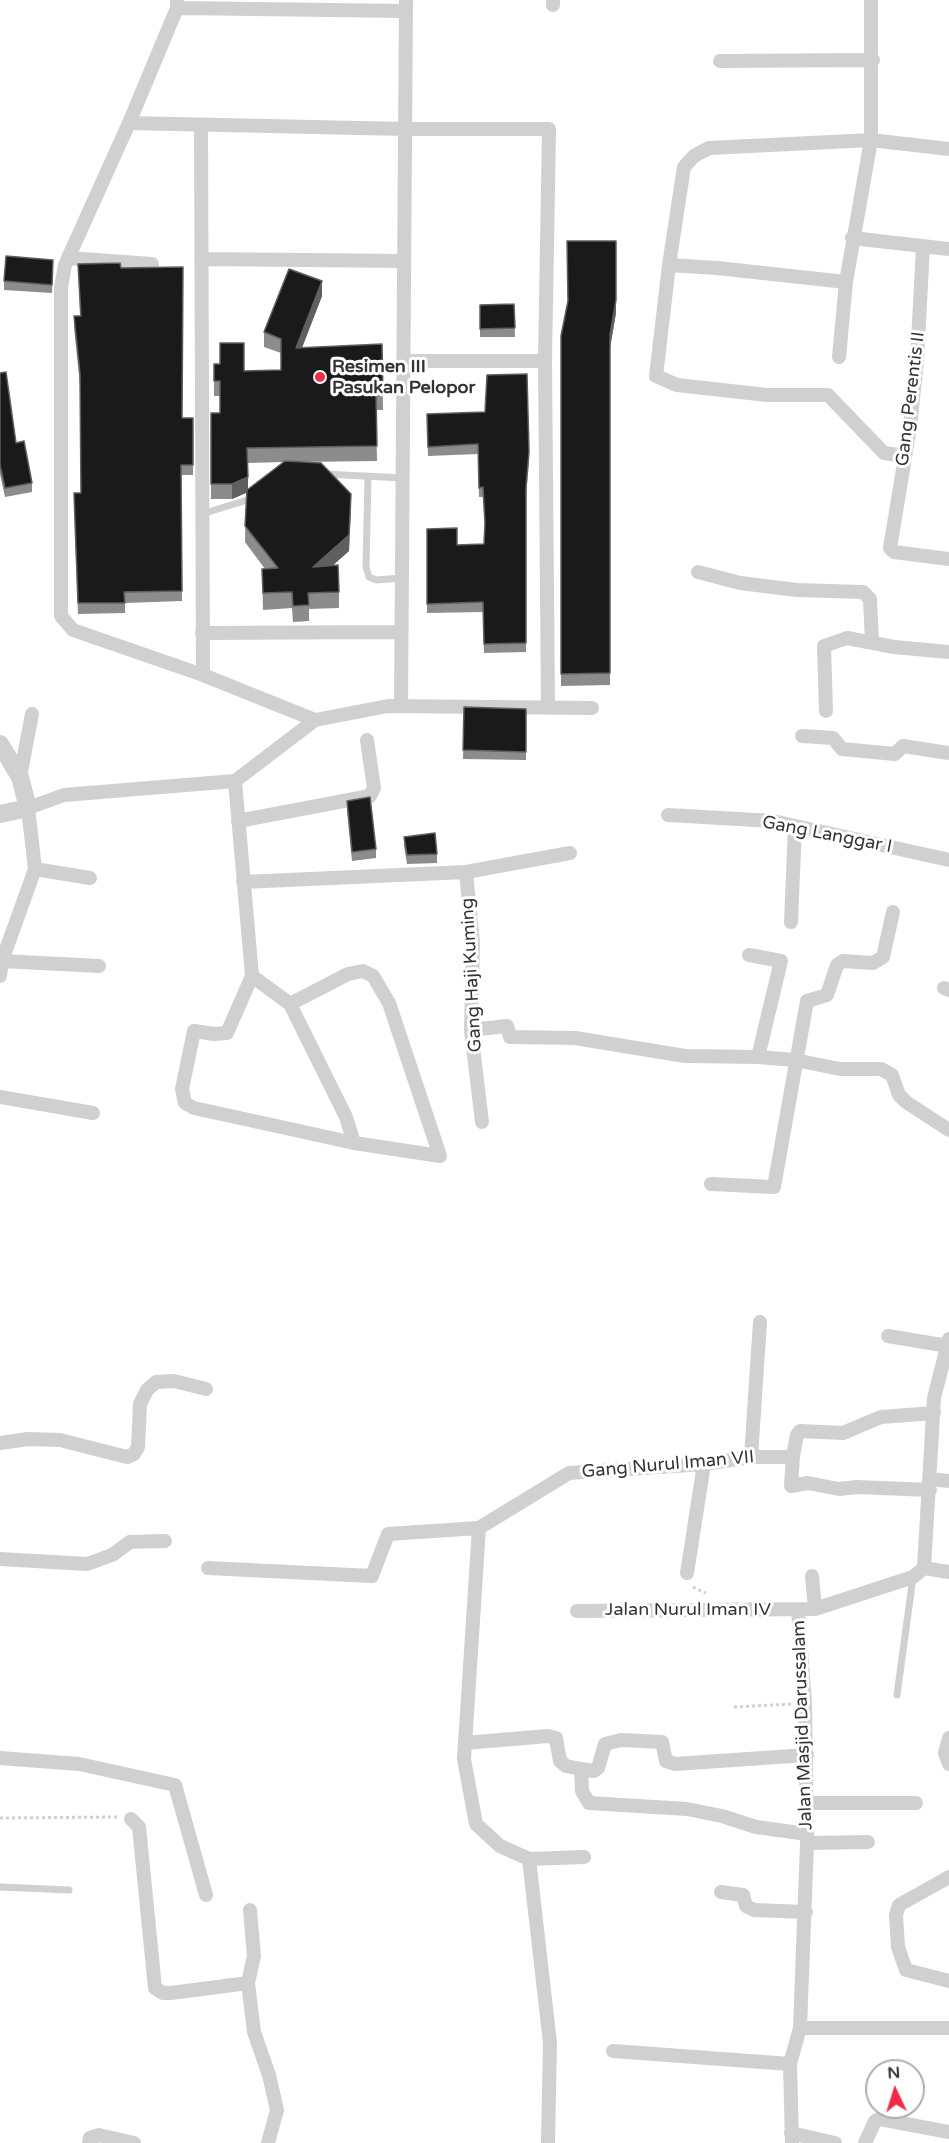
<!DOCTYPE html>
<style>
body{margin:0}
#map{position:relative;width:949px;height:2143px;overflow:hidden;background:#fff;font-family:"Varela Round",sans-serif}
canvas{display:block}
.north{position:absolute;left:865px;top:2059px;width:60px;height:60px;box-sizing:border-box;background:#fff;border:2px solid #adadad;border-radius:50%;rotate:356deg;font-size:16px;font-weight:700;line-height:24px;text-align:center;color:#333}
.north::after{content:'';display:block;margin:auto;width:21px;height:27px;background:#f72747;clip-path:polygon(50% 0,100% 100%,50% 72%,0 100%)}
</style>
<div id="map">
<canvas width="949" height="2143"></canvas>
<div class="north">N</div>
</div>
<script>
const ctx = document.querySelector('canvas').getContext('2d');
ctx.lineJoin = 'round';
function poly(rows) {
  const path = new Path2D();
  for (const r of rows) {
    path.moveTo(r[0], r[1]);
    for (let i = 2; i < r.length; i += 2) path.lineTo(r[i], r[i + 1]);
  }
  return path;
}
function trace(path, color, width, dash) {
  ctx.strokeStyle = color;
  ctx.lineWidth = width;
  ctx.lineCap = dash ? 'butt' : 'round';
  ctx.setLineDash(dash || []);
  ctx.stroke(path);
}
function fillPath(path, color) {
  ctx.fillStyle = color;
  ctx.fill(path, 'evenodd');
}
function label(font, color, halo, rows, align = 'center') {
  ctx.font = font + ' "Varela Round",sans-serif';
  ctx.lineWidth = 6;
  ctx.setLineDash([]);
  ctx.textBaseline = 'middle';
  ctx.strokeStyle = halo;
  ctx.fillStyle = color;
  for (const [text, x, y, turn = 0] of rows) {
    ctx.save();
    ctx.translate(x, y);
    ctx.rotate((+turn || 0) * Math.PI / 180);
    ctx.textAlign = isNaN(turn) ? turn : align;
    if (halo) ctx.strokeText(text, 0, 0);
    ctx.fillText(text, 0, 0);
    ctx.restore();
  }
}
const path = poly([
 [693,1587,706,1593],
 [734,1707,791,1704],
 [0,1818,118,1817]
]);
const service = poly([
 [324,474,403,478],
 [368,476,366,567,369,577,376,580,401,578],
 [202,514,247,500,252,496],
 [897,1695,913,1577],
 [0,1887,69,1890]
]);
const minor = poly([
 [177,0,177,8,129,123,65,265,61,288,61,616,73,630,203,675,315,720],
 [553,5,553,0],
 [177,8,405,11],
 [720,61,873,60],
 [129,123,405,129,549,129,545,361,548,707],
 [201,125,203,675],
 [852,238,949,249],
 [923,246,917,361,910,427,890,548,894,552,949,559],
 [68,258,152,264],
 [201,259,404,261],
 [669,265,717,268,846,282],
 [839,357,846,282,871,140,871,0],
 [403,361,545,361],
 [905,456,884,453,828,395,767,395,677,385,656,376,669,265,684,167,694,156,709,148,871,140,949,149],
 [698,572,740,583,797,590,863,592,870,599,872,642],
 [202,633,401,632],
 [401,706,406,0],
 [826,711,824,646,847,638,894,647,949,652],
 [802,736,833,738,842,749,895,754,903,746,949,753],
 [20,777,32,714],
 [235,781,252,976,227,1033,214,1034,194,1031,182,1089,185,1103,194,1108,354,1143,440,1156,389,1003,373,976,363,971,348,974,290,1004],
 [668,815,773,821,949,860],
 [238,821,370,796,374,788,367,740],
 [35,869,90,878],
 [466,872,473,944,471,1030,482,1122],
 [243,882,466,872,570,853],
 [791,922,795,826],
 [749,955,781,961,758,1057],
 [2,961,99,966],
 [0,976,2,961,35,869,28,808,64,795,235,781,315,720,388,706,592,708],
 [252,976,290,1004,346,1117,354,1143],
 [944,988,949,990],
 [471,1030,507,1026,510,1037,575,1038,685,1056,758,1057,795,1060,840,1069,881,1069,892,1075,899,1095,906,1102,949,1130],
 [0,1097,93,1113],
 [711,1184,774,1187,807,1001,827,995,837,965,843,961,873,963,883,957,893,912],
 [888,1336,948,1346],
 [0,1443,28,1439,60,1440,127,1457,134,1454,138,1447,140,1404,147,1390,156,1382,174,1381,206,1389],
 [793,1456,791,1486,808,1483,839,1489,857,1487,930,1490],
 [751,1457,760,1322],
 [930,1479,949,1481],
 [479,1528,464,1759,476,1824,500,1846,529,1859,584,1857],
 [0,1559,87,1564,112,1555,130,1542,165,1541],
 [208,1568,372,1576,388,1534,479,1528,569,1473,704,1464,751,1457,789,1457,793,1456,797,1435,800,1431,843,1433,881,1417,934,1413],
 [924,1568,949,1572],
 [687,1573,704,1464],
 [812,1576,815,1609],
 [577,1611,815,1609,913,1577,924,1568,934,1398,949,1339],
 [949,1738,945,1753,949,1764],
 [465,1743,548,1736,556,1738,560,1761,566,1766,581,1769,582,1791,589,1803,687,1809,722,1816,756,1827,807,1834],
 [0,1758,79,1764,175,1785,206,1895],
 [581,1769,594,1771,598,1768,605,1744,621,1740,662,1742,666,1761,675,1764,807,1755],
 [807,1803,916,1803],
 [131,1819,139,1827,155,1988,163,1993,171,1993,248,1983],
 [807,1843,868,1842],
 [529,1859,550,2043,548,2143],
 [949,1877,899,1905,896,1915,898,1947,906,1970,949,1981],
 [721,1892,743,1895,746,1906,754,1910,806,1912],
 [250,1910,254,1956,248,1983,254,2032,269,2075,277,2110,268,2143],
 [800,2028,949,2028],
 [613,2051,790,2064],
 [791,2133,835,2143],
 [89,2143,90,2138,99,2135,134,2143],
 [792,2143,790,2064,800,2028,807,1843,805,1703,798,1610],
 [865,2143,875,2121,880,2119,949,2132]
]);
const tertiary = poly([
 [0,744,20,777,28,808,0,814]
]);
const wall = poly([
 [78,264,121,268,182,418,193,418,193,475,181,475,182,601,125,603,125,613,78,614,74,504,81,493,80,385,74,327,74,316,80,316],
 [53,269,52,293,4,290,4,281],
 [322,296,302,348,382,344,383,410,376,410,377,461,298,462,351,511,349,551,332,566,339,592,339,608,309,609,309,621,293,622,292,608,263,610,262,569,265,569,245,542,246,493,232,499,211,499,211,413,220,413,220,396,214,396,214,364,244,371,281,370,281,353,264,347,264,332],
 [284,462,248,489,247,463],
 [514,304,515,337,480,337,480,305],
 [616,313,610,348,610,685,561,686,561,336],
 [0,373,16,443,32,483,32,492,5,497,0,474],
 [427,423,529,462,526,496,526,652,484,653,483,612,427,613,427,529,457,545,484,544,485,529,483,497,479,497,478,454,428,456],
 [464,707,526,709,526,760,463,759],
 [347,801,376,849,376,858,352,861,347,810],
 [404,837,437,854,437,863,407,864,404,846]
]);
const shadedWall = poly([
 [322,281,322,296,296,363,296,348],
 [616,300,616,313,610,348,610,335],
 [248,477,248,492,232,499,232,484],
 [351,494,349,551,313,583,313,567]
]);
const building = poly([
 [567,241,616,241,616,300,610,335,610,673,561,674,561,336,568,301,567,241],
 [6,256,53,260,52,285,4,281,6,256],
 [120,263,121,268,183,267,182,418,193,418,193,465,181,465,182,591,124,592,125,603,78,603,74,493,81,493,80,374,74,316,81,316,78,264,120,263],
 [289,269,322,281,296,348,382,344,383,395,376,395,377,446,247,448,248,477,232,484,211,484,211,413,220,413,220,381,214,381,214,364,220,364,220,343,244,343,244,371,281,370,281,339,264,332,289,269],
 [514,304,515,328,480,329,480,305,514,304],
 [6,372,16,443,24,441,32,483,5,488,0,465,0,373,6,372],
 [527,374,529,452,526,487,526,643,484,644,483,602,427,604,427,529,457,528,457,545,484,544,485,523,483,487,479,488,478,444,428,447,427,414,485,412,487,375,527,374],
 [285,461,321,463,351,494,349,535,313,567,338,565,339,592,308,593,309,605,293,606,292,592,263,593,262,569,278,568,245,526,247,490,285,461],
 [464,707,526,709,526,752,463,750,464,707],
 [370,797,376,849,352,852,347,801,370,797],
 [435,833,437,854,407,855,404,837,435,833]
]);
const markers = [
 [320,377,6,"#f72747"]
];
const poiNames = [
 ["Resimen III",332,367],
 ["Pasukan Pelopor",332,388]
];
const streetNames = [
 ["Gang Perentis II",911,399,-83],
 ["Gang Langgar I",827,835,11],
 ["Gang Haji Kuming",472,975,-93],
 ["Gang Nurul Iman VII",668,1465,-5],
 ["Jalan Nurul Iman IV",688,1610],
 ["Jalan Masjid Darussalam",803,1725,-92]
];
trace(path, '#d0d0d0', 3, [3, 3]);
trace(service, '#d0d0d0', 7);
trace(minor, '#d0d0d0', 14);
trace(tertiary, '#d0d0d0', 18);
fillPath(wall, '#8c8c8c');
fillPath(shadedWall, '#5f5f5f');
fillPath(building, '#1a1a1a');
trace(building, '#5f5f5f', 1.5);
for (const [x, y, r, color] of markers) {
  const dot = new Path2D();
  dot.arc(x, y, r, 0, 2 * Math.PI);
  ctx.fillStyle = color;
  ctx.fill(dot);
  trace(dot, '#fff', 2);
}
label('bold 18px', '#333', '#fff', poiNames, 'left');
label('18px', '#333', '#fff', streetNames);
</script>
